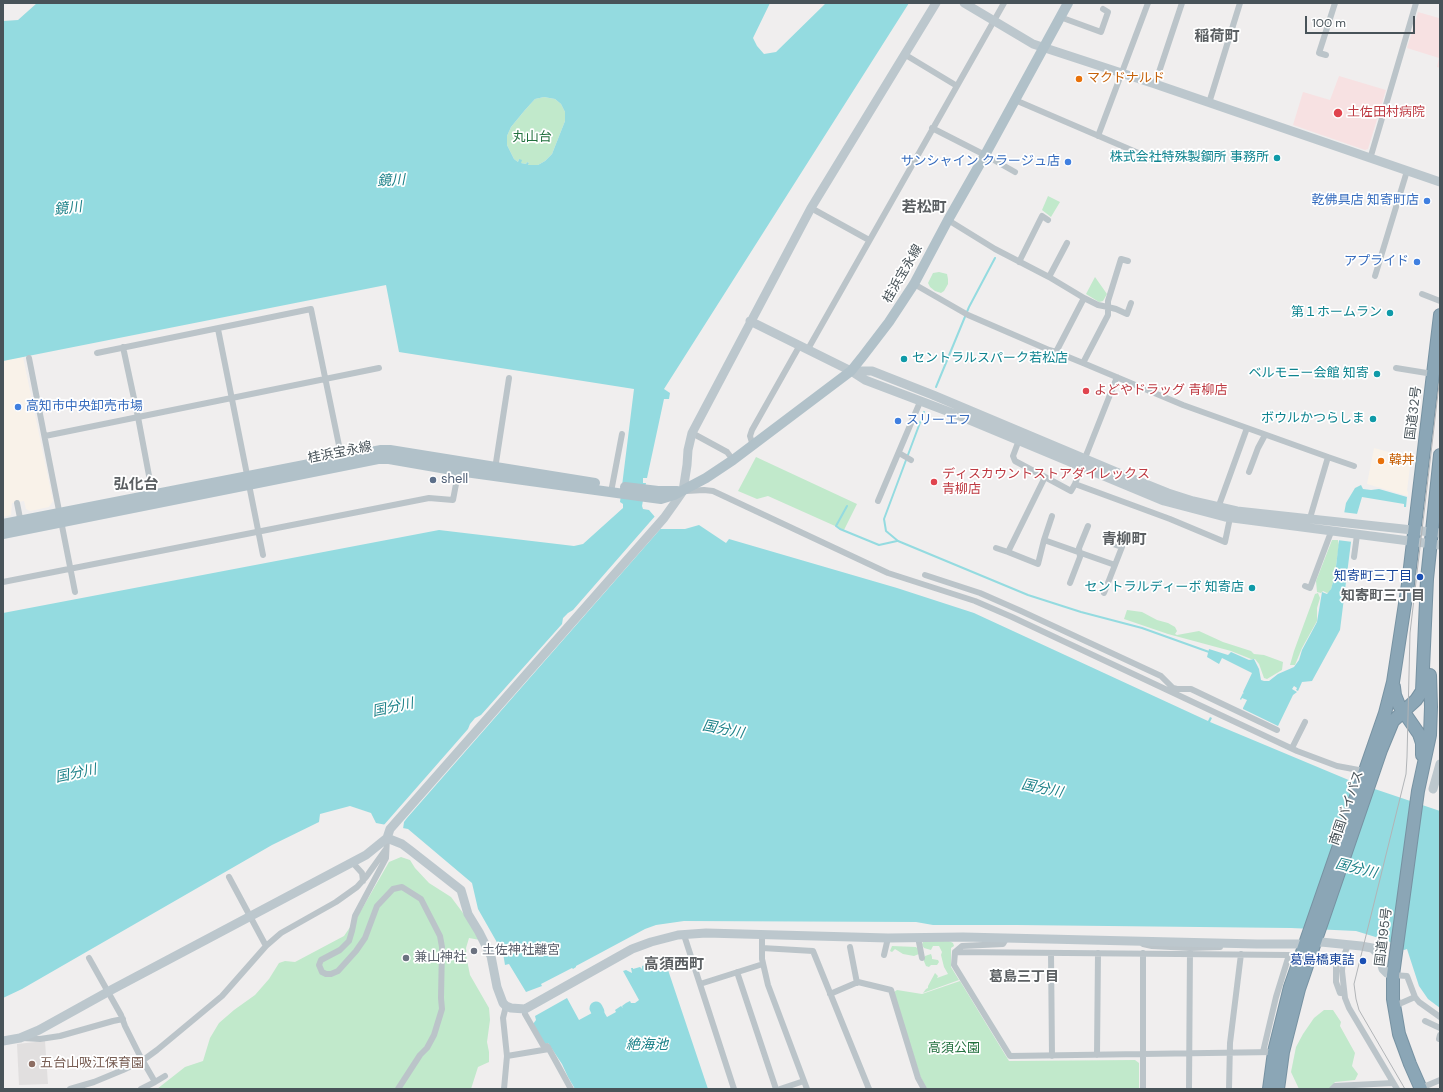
<!DOCTYPE html>
<meta charset="utf-8">
<style>
body{margin:0}
#map{position:relative;width:1443px;height:1092px;overflow:hidden;background:#f0eeee;font-family:"DM Sans",sans-serif}
canvas{display:block}
.frame{position:absolute;inset:0;border:4px solid #485359;pointer-events:none}
.scale{position:absolute;left:1305px;top:16px;width:110px;height:18px;box-sizing:border-box;border:2px solid #485359;border-top:0;padding-left:5px;font-size:12px;line-height:14px;white-space:nowrap;color:#485359;-webkit-text-stroke:3px #fff;paint-order:stroke}
</style>
<div id="map">
<canvas width="1443" height="1092"></canvas>
<div class="frame"></div>
<div class="scale">100 m</div>
</div>
<script>
const ctx = document.querySelector('canvas').getContext('2d');
ctx.lineJoin = 'round';
function fillPath(path, color) {
  ctx.fillStyle = color;
  ctx.fill(path, 'evenodd');
}
function poly(rows) {
  const path = new Path2D();
  for (const r of rows) {
    path.moveTo(r[0], r[1]);
    for (let i = 2; i < r.length; i += 2) path.lineTo(r[i], r[i + 1]);
  }
  return path;
}
function trace(path, color, width, dash) {
  ctx.strokeStyle = color;
  ctx.lineWidth = width;
  ctx.lineCap = dash ? 'butt' : 'round';
  ctx.setLineDash(dash || []);
  ctx.stroke(path);
}
function label(font, color, halo, rows, align = 'center') {
  ctx.font = font + ' "DM Sans","Noto Sans JP",sans-serif';
  ctx.lineWidth = 3.5;
  ctx.setLineDash([]);
  ctx.textBaseline = 'middle';
  ctx.strokeStyle = halo;
  ctx.fillStyle = color;
  for (const [text, x, y, turn = 0] of rows) {
    ctx.save();
    ctx.translate(x, y);
    ctx.rotate((+turn || 0) * Math.PI / 180);
    ctx.textAlign = isNaN(turn) ? turn : align;
    if (halo) ctx.strokeText(text, 0, 0);
    ctx.fillText(text, 0, 0);
    ctx.restore();
  }
}
const commercial = poly([
 [23,357,53,501,49,507,30,511,26,509,24,501,12,503,11,515,3,517,3,361],
 [1374,448,1411,458,1407,491,1408,492,1408,496,1367,484]
]);
const education = poly([
 [45,1041,48,1084,19,1085,17,1044]
]);
const medical = poly([
 [1418,12,1439,18,1440,15,1440,68,1437,67,1439,58,1407,48],
 [1339,76,1386,90,1368,149,1365,150,1293,125,1303,92,1330,100]
]);
const green = poly([
 [544,97,555,99,561,104,565,112,565,121,552,154,545,161,538,165,528,165,529,163,527,162,526,164,521,163,519,159,518,162,514,159,507,145,507,136,511,127,525,110,535,99],
 [1048,196,1060,202,1051,217,1042,210],
 [939,272,947,274,948,279,948,284,944,291,941,293,935,291,930,287,928,283,933,273],
 [1095,277,1107,294,1103,301,1099,302,1086,294],
 [756,457,857,504,844,530,768,496,757,499,738,491],
 [1332,540,1338,540,1339,545,1334,579,1330,592,1327,593,1323,591,1321,593,1317,592,1316,581],
 [1318,593,1320,598,1317,608,1317,621,1302,648,1295,665,1290,665,1294,651,1315,594],
 [1127,610,1142,612,1157,620,1168,623,1175,627,1177,631,1175,634,1177,635,1199,631,1223,642,1251,651,1254,654,1264,655,1283,662,1282,670,1267,679,1264,678,1259,664,1255,659,1251,659,1231,651,1168,634,1124,619],
 [401,857,410,860,415,868,429,883,451,897,466,917,480,940,469,938,466,948,467,960,470,975,489,1008,490,1020,487,1042,489,1052,489,1062,478,1067,471,1089,157,1089,185,1067,203,1061,210,1038,219,1023,234,1010,255,995,269,979,279,963,285,961,295,962,344,936,359,914,389,862],
 [923,941,949,941,953,943,954,946,951,948,951,967,959,980,923,993,926,989,928,988,928,986,935,973,938,976,937,978,948,974,944,967,941,955,942,952,939,946,933,946,931,950,924,948,922,945],
 [892,946,916,947,919,950,919,954,914,956,903,954,895,949,892,952,890,951],
 [931,954,932,957,932,959,938,960,939,962,937,965,931,965,929,967,926,966,923,959,925,956],
 [960,981,1009,1061,1135,1060,1139,1063,1139,1089,927,1089,920,1076,894,992,897,990,922,994],
 [1324,1010,1333,1010,1341,1022,1340,1026,1355,1053,1352,1066,1358,1074,1355,1080,1335,1082,1329,1089,1299,1089,1291,1072,1296,1047,1303,1034,1314,1018]
]);
const water = poly([
 [37,3,770,3,753,38,757,46,764,54,776,52,826,3,909,3,664,389,670,393,669,399,664,399,647,478,643,478,643,483,646,483,642,506,643,509,649,510,655,517,661,529,685,529,699,525,726,543,729,539,897,588,974,613,1208,721,1210,717,1212,718,1210,722,1351,781,1440,811,1440,1008,1428,999,1419,986,1407,949,1404,950,1392,943,1382,939,1356,931,1291,928,1017,925,933,925,916,922,684,921,656,925,645,929,576,966,576,967,573,969,572,968,541,984,542,986,526,992,509,964,505,965,503,953,478,909,472,883,408,829,376,823,371,813,350,806,320,814,319,822,272,845,22,989,3,998,3,613,439,530,574,546,583,544,623,508,623,504,620,502,634,389,399,352,386,285,3,361,3,21,18,20],
 [544,97,555,99,561,104,565,112,565,121,552,154,545,161,538,165,528,165,529,163,527,162,526,164,521,163,522,160,519,159,518,162,514,159,507,145,507,136,511,127,525,110,535,99],
 [1361,485,1363,489,1371,490,1379,489,1407,497,1406,507,1404,507,1404,504,1362,497,1357,514,1351,542,1340,630,1312,681,1302,682,1298,691,1296,690,1297,688,1294,686,1292,689,1297,692,1293,695,1278,726,1243,709,1243,708,1247,700,1242,698,1241,700,1240,699,1243,693,1244,694,1243,692,1252,673,1222,658,1219,664,1207,657,1209,649,1228,655,1231,652,1249,660,1254,659,1259,669,1261,680,1264,681,1269,681,1278,674,1294,667,1299,660,1302,650,1317,622,1322,592,1327,594,1331,589,1335,575,1339,541,1346,503,1355,488],
 [664,958,708,1089,575,1089,568,1077,562,1064,548,1043,544,1045,533,1024,536,1020,535,1016,567,998,579,1020,592,1013,596,1016,604,1012,607,1017,616,1012,615,1010,618,1008,619,1010,618,1008,621,1006,623,1008,622,1006,626,1003,630,1001,631,1003,635,1003,639,1000,623,971,626,970,632,973,631,968,633,968,633,969,640,967,642,969,642,966,653,962,653,960,658,962,663,961,663,959]
]);
const pier = poly([
 [1342,512,1358,514,1353,542,1337,540],
 [656,515,662,527,663,526,407,818,404,822,403,829,383,826,468,729,470,724,475,718,481,715,562,624,563,618,568,613,573,610]
]);
const stream = poly([
 [936,387,969,307,995,258],
 [924,412,884,519,886,531,898,541,1028,595,1081,612,1142,628,1209,652],
 [847,506,836,526,840,529,879,545,897,541]
]);
const river = poly([
 [596,1008,598,1012]
]);
const street = poly([
 [1060,17,1101,32,1108,12,1103,9],
 [904,54,957,86],
 [1326,55,1319,53,1335,3],
 [1155,84,1182,3],
 [1015,100,1150,158],
 [1209,103,1240,3],
 [932,128,985,155,1015,172],
 [1098,136,1148,3],
 [1370,159,1416,3],
 [811,208,869,240],
 [948,220,995,249,1049,277,1084,298,1098,305,1108,307,1108,315,1083,363,1183,405,1328,457,1310,518],
 [1128,261,1121,259,1108,301,1108,307,1116,309,1127,314,1131,303],
 [1019,262,1042,216,1048,220],
 [1375,276,1407,171],
 [1049,277,1067,243],
 [914,284,968,315,1049,350,1056,352],
 [1422,294,1440,301],
 [218,329,263,555],
 [123,347,138,417,153,497],
 [808,349,1004,3],
 [97,353,311,309,342,460],
 [29,358,75,592],
 [1083,363,1056,352,1084,298],
 [1396,368,1433,374],
 [1117,377,1087,453,1081,467,1075,484,1170,519,1225,542,1230,518],
 [692,433,727,452,733,460],
 [45,436,379,368],
 [1019,440,1013,456,1015,461,1045,477,1008,552,1038,564,1044,540,1115,565],
 [753,446,750,436,752,430,800,345],
 [899,453,911,460],
 [1328,457,1354,466],
 [495,469,509,378],
 [1249,472,1258,448,1265,435],
 [1045,477,1071,491,1075,484],
 [686,491,704,490,713,491,888,573,975,601,1012,617,1297,751,1337,766,1364,771],
 [611,492,622,434],
 [878,501,920,402],
 [17,503,21,523],
 [1218,508,1247,428],
 [1044,540,1052,516],
 [996,548,1008,552],
 [1354,557,1357,535],
 [925,575,980,593,1021,611,1161,676,1173,688],
 [3,582,429,498,453,500,459,468],
 [1070,583,1080,557,1079,548,1088,526],
 [1305,586,1310,588,1331,532],
 [1104,593,1122,547,1113,544],
 [1172,691,1173,688,1177,689,1191,689,1277,730],
 [1292,748,1305,722],
 [387,838,386,858,355,916,352,931,349,941,340,950,321,960,319,965,322,972,326,974,331,974,338,971,356,951,365,938,377,906,393,889,402,887,421,899,440,936,442,947,441,998,442,1009,434,1035,427,1048,420,1055,398,1089],
 [352,862,362,873,363,881],
 [229,877,266,946],
 [684,935,734,1089],
 [762,935,762,959,768,985,807,1089],
 [918,937,922,958],
 [1006,939,1003,944,962,946,955,952,954,965,1010,1056,1274,1052],
 [1143,944,1152,946,1190,948,1220,947],
 [1348,945,1343,958,1342,971,1345,998,1349,1008,1397,1089],
 [850,947,857,983],
 [762,948,813,951,869,1089],
 [955,952,1289,955,1276,997,1263,1052],
 [1051,953,1052,1056],
 [884,955,888,938],
 [89,958,121,1015,125,1026,140,1056,155,1082,165,1076],
 [1343,958,1336,961,1336,982,1340,993,1344,993],
 [737,972,776,1089],
 [1393,975,1407,976,1415,997,1419,1002,1440,1017],
 [700,984,763,964],
 [830,994,858,982,891,990,918,1078,924,1089],
 [1399,1004,1415,997],
 [525,1014,544,1047,547,1046,548,1047],
 [1425,1021,1440,1028],
 [23,1038,40,1039,60,1036,113,1021,123,1019],
 [1439,1039,1440,1035],
 [1097,1055,1098,953],
 [507,1056,549,1049,571,1089],
 [1421,1088,1440,1080],
 [70,1089,94,1082,123,1070,142,1061,157,1050,222,996,266,946,281,933,336,902,357,887,366,877,386,849],
 [141,1089,155,1082],
 [504,1089,507,1056,503,1018,506,1006],
 [780,1089,804,1081],
 [1143,1089,1143,953],
 [1189,1089,1190,948],
 [1229,1089,1230,1043,1241,954],
 [1332,1089,1335,1086,1393,1083]
]);
const secondary = poly([
 [964,3,1033,44,1155,84,1440,182],
 [750,321,851,371,865,380,960,416,1164,501,1225,517,1440,545],
 [852,371,872,371,933,395,1128,477,1168,493,1193,501,1237,511,1440,533],
 [1433,789,1440,764],
 [387,838,402,844,410,850,461,890,468,914,479,932,491,956,497,987,503,1003,506,1006,511,1008,525,1009,632,949,651,942,678,935,706,933,888,938,963,937,1257,944,1304,944,1321,942,1361,946,1372,948,1379,954,1383,969,1387,973,1393,975],
 [3,1041,20,1038,39,1030,113,989,366,855,387,838,390,829,664,518,674,504,683,491,687,465,688,450,692,433,811,208,936,3]
]);
const primary = poly([
 [625,487,658,491,677,491],
 [3,524,381,450,390,450,595,483],
 [3,534,378,459,389,459,458,471,646,497,661,499,674,495,706,478,733,460,851,371,863,356,889,322,914,284,948,220,985,155,1068,3]
]);
const highway = poly([
 [1394,687,1395,695,1399,705,1419,734,1422,743,1422,755],
 [1269,1089,1274,1052,1290,987,1385,713,1393,682,1408,584,1440,315],
 [1278,1089,1283,1052,1299,989,1381,750,1393,721,1416,700,1422,691,1427,579,1440,455],
 [1421,1089,1410,1064,1399,1034,1393,999,1393,975,1418,791,1430,735,1431,707,1430,675]
]);
const tram = poly([
 [1405,1089,1359,1010,1356,999,1354,984,1406,774,1407,757,1410,633,1440,376]
]);
const markers = [
 [1079,79,4,"#e8710a"],
 [1338,113,5,"#e0444e"],
 [1277,158,4,"#0f9aa8"],
 [1068,162,4,"#3f7fe0"],
 [1427,201,4,"#3f7fe0"],
 [1417,262,4,"#3f7fe0"],
 [1390,313,4,"#0f9aa8"],
 [904,359,4,"#0f9aa8"],
 [1377,374,4,"#0f9aa8"],
 [1086,391,4,"#e0444e"],
 [18,407,4,"#3f7fe0"],
 [1373,419,4,"#0f9aa8"],
 [898,421,4,"#3f7fe0"],
 [1381,461,4,"#e8710a"],
 [433,480,4,"#5c6f8a"],
 [934,482,4,"#e0444e"],
 [1420,577,4,"#1a4fb4"],
 [1252,588,4,"#0f9aa8"],
 [474,951,4,"#6b7280"],
 [406,958,4,"#6b7280"],
 [1363,961,4,"#1a4fb4"],
 [32,1064,4,"#8d6e63"]
];
const foodNames = [
 ["マクドナルド",1087,79],
 ["韓丼",1389,461]
];
const healthNames = [
 ["土佐田村病院",1347,113],
 ["よどやドラッグ 青柳店",1094,391],
 ["ディスカウントストアダイレックス",942,475],
 ["青柳店",942,490]
];
const parkNames = [
 ["丸山台",532,138],
 ["高須公園",954,1049]
];
const cultureNames = [
 ["株式会社特殊製鋼所 事務所",1269,158],
 ["第１ホームラン",1382,313],
 ["セントラルスパーク若松店",912,359,"left"],
 ["ベルモニー会館 知寄",1369,374],
 ["ボウルかつらしま",1365,419],
 ["セントラルディーボ 知寄店",1244,588]
];
const shopNames = [
 ["サンシャイン クラージュ店",1060,162],
 ["乾佛具店 知寄町店",1419,201],
 ["アプライド",1409,262],
 ["高知市中央卸売市場",26,407,"left"],
 ["スリーエフ",906,421,"left"]
];
const streetNames = [
 ["桂浜宝永線",903,274,-60],
 ["国道32号",1414,413,-83],
 ["桂浜宝永線",340,453,-11],
 ["南国バイパス",1347,808,-71],
 ["国道195号",1384,937,-83]
];
const serviceNames = [
 ["shell",441,480]
];
const transitNames = [
 ["知寄町三丁目",1412,577],
 ["葛島橋東詰",1355,961]
];
const worshipNames = [
 ["土佐神社離宮",482,951],
 ["兼山神社",414,958]
];
const educationNames = [
 ["五台山吸江保育園",40,1064]
];
const waterNames = [
 ["鏡川",391,181,-3],
 ["鏡川",68,209,-7],
 ["国分川",393,708,-12],
 ["国分川",723,730,11],
 ["国分川",76,774,-12],
 ["国分川",1042,789,12],
 ["国分川",1356,869,14],
 ["絶海池",647,1045]
];
const neighbourhoodNames = [
 ["知寄町三丁目",1383,596],
 ["葛島三丁目",1024,977]
];
const quarterNames = [
 ["稲荷町",1217,37],
 ["若松町",924,208],
 ["弘化台",136,485],
 ["青柳町",1124,540],
 ["高須西町",674,965]
];
fillPath(commercial, '#f9f2e9');
fillPath(education, '#e1dfdf');
fillPath(medical, '#f7e1e2');
fillPath(green, '#c1e9cb');
fillPath(water, '#94dbe0');
fillPath(pier, '#f0eeee');
trace(stream, '#94dbe0', 2);
trace(river, '#94dbe0', 13);
trace(highway, '#7792a2', 14);
trace(street, '#bbc4c9', 6);
trace(secondary, '#bcc7cd', 9);
trace(primary, '#b1c1c9', 10);
trace(highway, '#8ba6b6', 12);
trace(tram, '#b1b4b7', 1);
for (const [x, y, r, color] of markers) {
  const dot = new Path2D();
  dot.arc(x, y, r, 0, 2 * Math.PI);
  ctx.fillStyle = color;
  ctx.fill(dot);
  trace(dot, '#fff', 1.5);
}
label('13px', '#c56008', '#fff', foodNames, 'left');
label('13px', '#be3a42', '#fff', healthNames, 'left');
label('13px', '#22703e', '#fff', parkNames);
label('13px', '#0d838f', '#fff', cultureNames, 'right');
label('13px', '#366cbe', '#fff', shopNames, 'right');
label('13px', '#485359', '#fff', streetNames);
label('13px', '#4e5e75', '#fff', serviceNames, 'left');
label('13px', '#164399', '#fff', transitNames, 'right');
label('13px', '#5b616d', '#fff', worshipNames, 'left');
label('13px', '#785e54', '#fff', educationNames, 'left');
label('italic 14px', '#1d8289', '#fff', waterNames);
label('bold 14px', '#5b5f62', '#fff', neighbourhoodNames);
label('bold 15px', '#5b5f62', '#fff', quarterNames);
</script>
